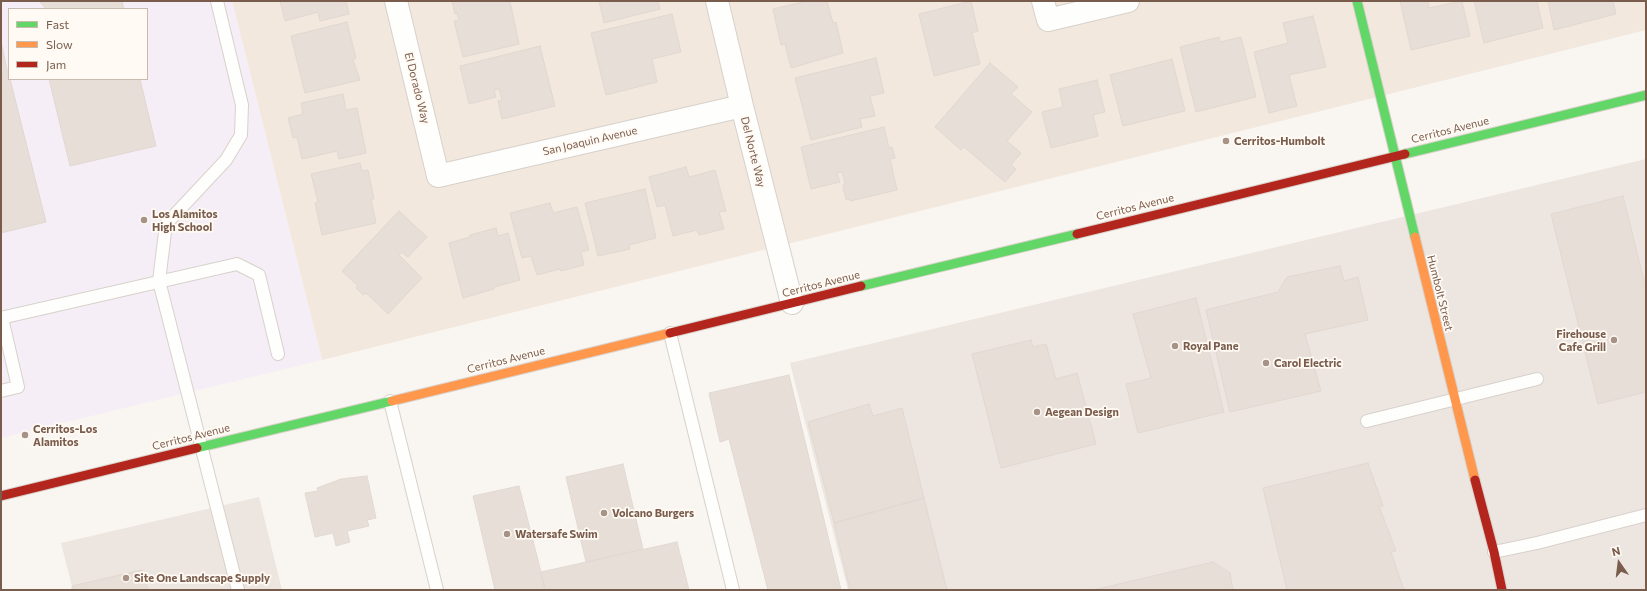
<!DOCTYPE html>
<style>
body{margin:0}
#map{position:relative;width:1647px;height:591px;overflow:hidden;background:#f9f5f0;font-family:Commissioner,sans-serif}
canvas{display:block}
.frame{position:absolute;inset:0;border:2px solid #7a5c4d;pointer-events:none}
.legend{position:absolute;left:8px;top:8px;width:140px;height:72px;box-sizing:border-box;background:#fffaf3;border:1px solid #cabbb1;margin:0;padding:5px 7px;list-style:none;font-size:12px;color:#7a5c4d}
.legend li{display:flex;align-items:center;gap:8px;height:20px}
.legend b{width:20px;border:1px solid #cabbb1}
.north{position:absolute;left:1599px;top:543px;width:40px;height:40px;-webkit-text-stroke:3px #fffaf3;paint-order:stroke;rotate:346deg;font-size:11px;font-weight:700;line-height:16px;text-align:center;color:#7a5c4d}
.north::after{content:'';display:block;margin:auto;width:14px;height:18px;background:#7a5c4d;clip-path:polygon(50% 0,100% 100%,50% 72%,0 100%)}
</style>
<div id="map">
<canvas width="1647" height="591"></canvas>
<div class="frame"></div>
<ul class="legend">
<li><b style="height:5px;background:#63d668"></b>Fast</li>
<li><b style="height:5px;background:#ff974d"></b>Slow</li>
<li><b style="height:5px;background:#b3261e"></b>Jam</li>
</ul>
<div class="north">N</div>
</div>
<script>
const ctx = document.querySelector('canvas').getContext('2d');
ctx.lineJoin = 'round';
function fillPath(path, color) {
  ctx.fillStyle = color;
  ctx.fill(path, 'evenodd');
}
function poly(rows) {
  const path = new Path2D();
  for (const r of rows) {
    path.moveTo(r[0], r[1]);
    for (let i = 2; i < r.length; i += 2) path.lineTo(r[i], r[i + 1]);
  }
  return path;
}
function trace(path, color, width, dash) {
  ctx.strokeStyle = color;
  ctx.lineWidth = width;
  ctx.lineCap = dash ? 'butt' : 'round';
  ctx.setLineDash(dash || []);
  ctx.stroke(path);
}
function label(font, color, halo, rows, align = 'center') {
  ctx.font = font + ' Commissioner,sans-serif';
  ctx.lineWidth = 3.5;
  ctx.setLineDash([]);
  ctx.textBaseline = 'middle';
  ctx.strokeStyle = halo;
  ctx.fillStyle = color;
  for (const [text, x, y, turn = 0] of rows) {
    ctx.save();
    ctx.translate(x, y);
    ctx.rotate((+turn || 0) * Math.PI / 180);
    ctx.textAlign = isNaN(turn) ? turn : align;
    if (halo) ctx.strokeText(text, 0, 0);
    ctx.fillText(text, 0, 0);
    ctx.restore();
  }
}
const residential = poly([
 [232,1,1646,1,1646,30,322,360]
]);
const industrial = poly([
 [1646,159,1646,590,848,590,790,363],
 [259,497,282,590,73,590,61,543]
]);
const education = poly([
 [1,1,232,1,322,360,1,438],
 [9,9,147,9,147,79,9,79]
]);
const building = poly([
 [39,1,122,1,124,9,46,9,39,1],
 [280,1,346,1,349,14,320,21,318,12,285,21,280,1],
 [452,1,510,1,519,44,463,57,454,21,459,20,457,13,455,14,452,1],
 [599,1,658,1,660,9,604,23,599,1],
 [807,1,827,1,833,23,836,22,843,53,791,68,785,44,781,45,773,9,807,1],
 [971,1,978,31,972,33,980,64,934,76,919,14,971,1],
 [1400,1,1428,1,1429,8,1462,1,1470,36,1411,50,1400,1],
 [1474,1,1537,1,1543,28,1484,43,1474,1],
 [1548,1,1613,1,1616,14,1554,30,1548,1],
 [672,14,681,52,652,59,657,82,606,95,591,33,672,14],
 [1313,16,1326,67,1289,75,1297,106,1269,113,1254,52,1288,43,1283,23,1313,16],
 [347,22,356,58,353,60,360,80,305,93,291,36,347,22],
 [1219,37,1220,42,1241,37,1256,97,1196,112,1180,47,1219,37],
 [1,41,9,79,10,79,46,222,1,233,1,41],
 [540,46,555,106,502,119,498,101,502,100,499,89,494,90,496,97,469,104,460,66,540,46],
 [876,58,884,93,870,96,875,116,860,119,862,127,811,140,795,78,876,58],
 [1172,59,1185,111,1123,126,1110,75,1172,59],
 [990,63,1018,87,1011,94,1032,112,1007,141,1021,153,1011,165,1016,169,1005,182,964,147,961,150,935,127,990,63],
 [49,79,140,79,156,146,70,166,49,79],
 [1097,80,1105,112,1093,115,1098,136,1051,148,1042,112,1063,107,1059,89,1097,80],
 [343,94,346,110,357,108,366,153,339,159,337,151,302,159,297,137,293,138,288,118,303,114,301,103,343,94],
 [884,127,889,148,892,147,895,158,890,159,897,190,850,201,850,199,846,200,843,186,845,183,842,172,837,173,840,182,811,189,801,147,884,127],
 [360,163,362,171,368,170,374,199,371,199,376,223,322,235,315,203,318,202,311,174,360,163],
 [686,167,689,177,715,170,726,211,719,212,724,229,699,235,697,230,673,236,665,205,657,207,649,177,686,167],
 [645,189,656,238,629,245,630,249,598,256,585,203,645,189],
 [1623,196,1646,289,1646,392,1598,404,1551,214,1623,196],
 [550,203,553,213,577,207,589,250,581,252,584,265,561,271,560,269,537,275,531,256,522,258,510,213,550,203],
 [399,211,427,237,408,257,402,252,399,255,422,278,388,314,366,293,363,295,356,288,358,286,342,271,399,211],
 [496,228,498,236,508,233,520,280,494,287,494,289,463,298,449,243,470,237,470,235,496,228],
 [1340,266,1344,281,1358,277,1368,320,1305,334,1321,391,1230,412,1206,310,1278,292,1287,277,1340,266],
 [1196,298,1224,412,1138,433,1126,384,1151,378,1133,314,1196,298],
 [1031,340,1033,347,1046,344,1056,379,1077,373,1096,444,1001,468,972,354,1031,340],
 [789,375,841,590,768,590,729,439,720,442,709,393,789,375],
 [869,404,873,416,902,408,924,498,834,523,808,422,869,404],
 [1368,463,1383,506,1379,506,1396,551,1391,552,1404,590,1287,590,1263,488,1368,463],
 [623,464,643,549,586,562,566,477,623,464],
 [367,476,376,518,367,520,369,526,347,531,350,542,336,546,333,533,315,537,305,493,318,491,317,488,341,479,367,476],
 [519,486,541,572,545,590,495,590,473,496,519,486],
 [924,498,947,590,850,590,834,523,924,498],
 [677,542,689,590,545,590,541,572,677,542],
 [1213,562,1230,573,1233,590,1093,590,1213,562],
 [142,570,148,590,72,590,72,586,142,570]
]);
const lane = poly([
 [217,1,242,105,241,135,226,160,166,224,159,281,238,590],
 [1,318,237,264,259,275,278,354],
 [670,333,733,590],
 [1,391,18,387,2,318],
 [390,401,437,590],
 [1367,421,1537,379],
 [1494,552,1537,543,1646,515]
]);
const street = poly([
 [396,1,438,176,742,106],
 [717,1,742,106,792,303],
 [1043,1,1048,20,1128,1]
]);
const fast = poly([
 [1357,1,1415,237],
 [1405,154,1646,95],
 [861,286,1077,234],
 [197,448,392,401]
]);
const slow = poly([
 [1415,237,1475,480],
 [392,401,670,333]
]);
const jam = poly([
 [1077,234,1405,154],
 [670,333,861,286],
 [1475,480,1494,552,1502,590],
 [1,496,197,448]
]);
const markers = [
 [1226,141,4,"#a69286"],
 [144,220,4,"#a69286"],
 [1614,340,4,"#a69286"],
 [1175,346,4,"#a69286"],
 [1266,363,4,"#a69286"],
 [1037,412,4,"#a69286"],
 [25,435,4,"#a69286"],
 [604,513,4,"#a69286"],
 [507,534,4,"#a69286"],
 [126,578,4,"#a69286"]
];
const streetNames = [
 ["El Dorado Way",417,88,76],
 ["Cerritos Avenue",1450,130,-14],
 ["San Joaquin Avenue",590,141,-13],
 ["Del Norte Way",753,152,76],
 ["Cerritos Avenue",1135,207,-14],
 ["Cerritos Avenue",821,284,-14],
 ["Humbolt Street",1440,293,76],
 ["Cerritos Avenue",506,360,-14],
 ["Cerritos Avenue",191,437,-14]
];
const poiNames = [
 ["Cerritos-Humbolt",1234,141],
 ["Los Alamitos",152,214],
 ["High School",152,227],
 ["Firehouse",1606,334,"right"],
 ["Cafe Grill",1606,347,"right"],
 ["Royal Pane",1183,346],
 ["Carol Electric",1274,363],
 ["Aegean Design",1045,412],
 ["Cerritos-Los",33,429],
 ["Alamitos",33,442],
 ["Volcano Burgers",612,513],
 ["Watersafe Swim",515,534],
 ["Site One Landscape Supply",134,578]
];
fillPath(residential, '#f2e8de');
fillPath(industrial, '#ede5e0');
fillPath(education, '#f6eef6');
fillPath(building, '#e6ded7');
trace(building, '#e2d8d2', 1);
trace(lane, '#d7d1cb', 14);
trace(street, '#d7d1cb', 24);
trace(fast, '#d9d2cb', 11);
trace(slow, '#d9d2cb', 11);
trace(jam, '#d9d2cb', 11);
trace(lane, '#fefefd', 12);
trace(street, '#fefefd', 22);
trace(fast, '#63d668', 9);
trace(slow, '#ff974d', 9);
trace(jam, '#b3261e', 9);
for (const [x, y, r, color] of markers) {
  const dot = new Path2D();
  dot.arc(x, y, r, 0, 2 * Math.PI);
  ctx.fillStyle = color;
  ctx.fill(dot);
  trace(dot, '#fffaf3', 1.5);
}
label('11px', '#7a5c4d', '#fffaf3', streetNames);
label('bold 11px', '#7a5c4d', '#fffaf3', poiNames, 'left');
</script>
